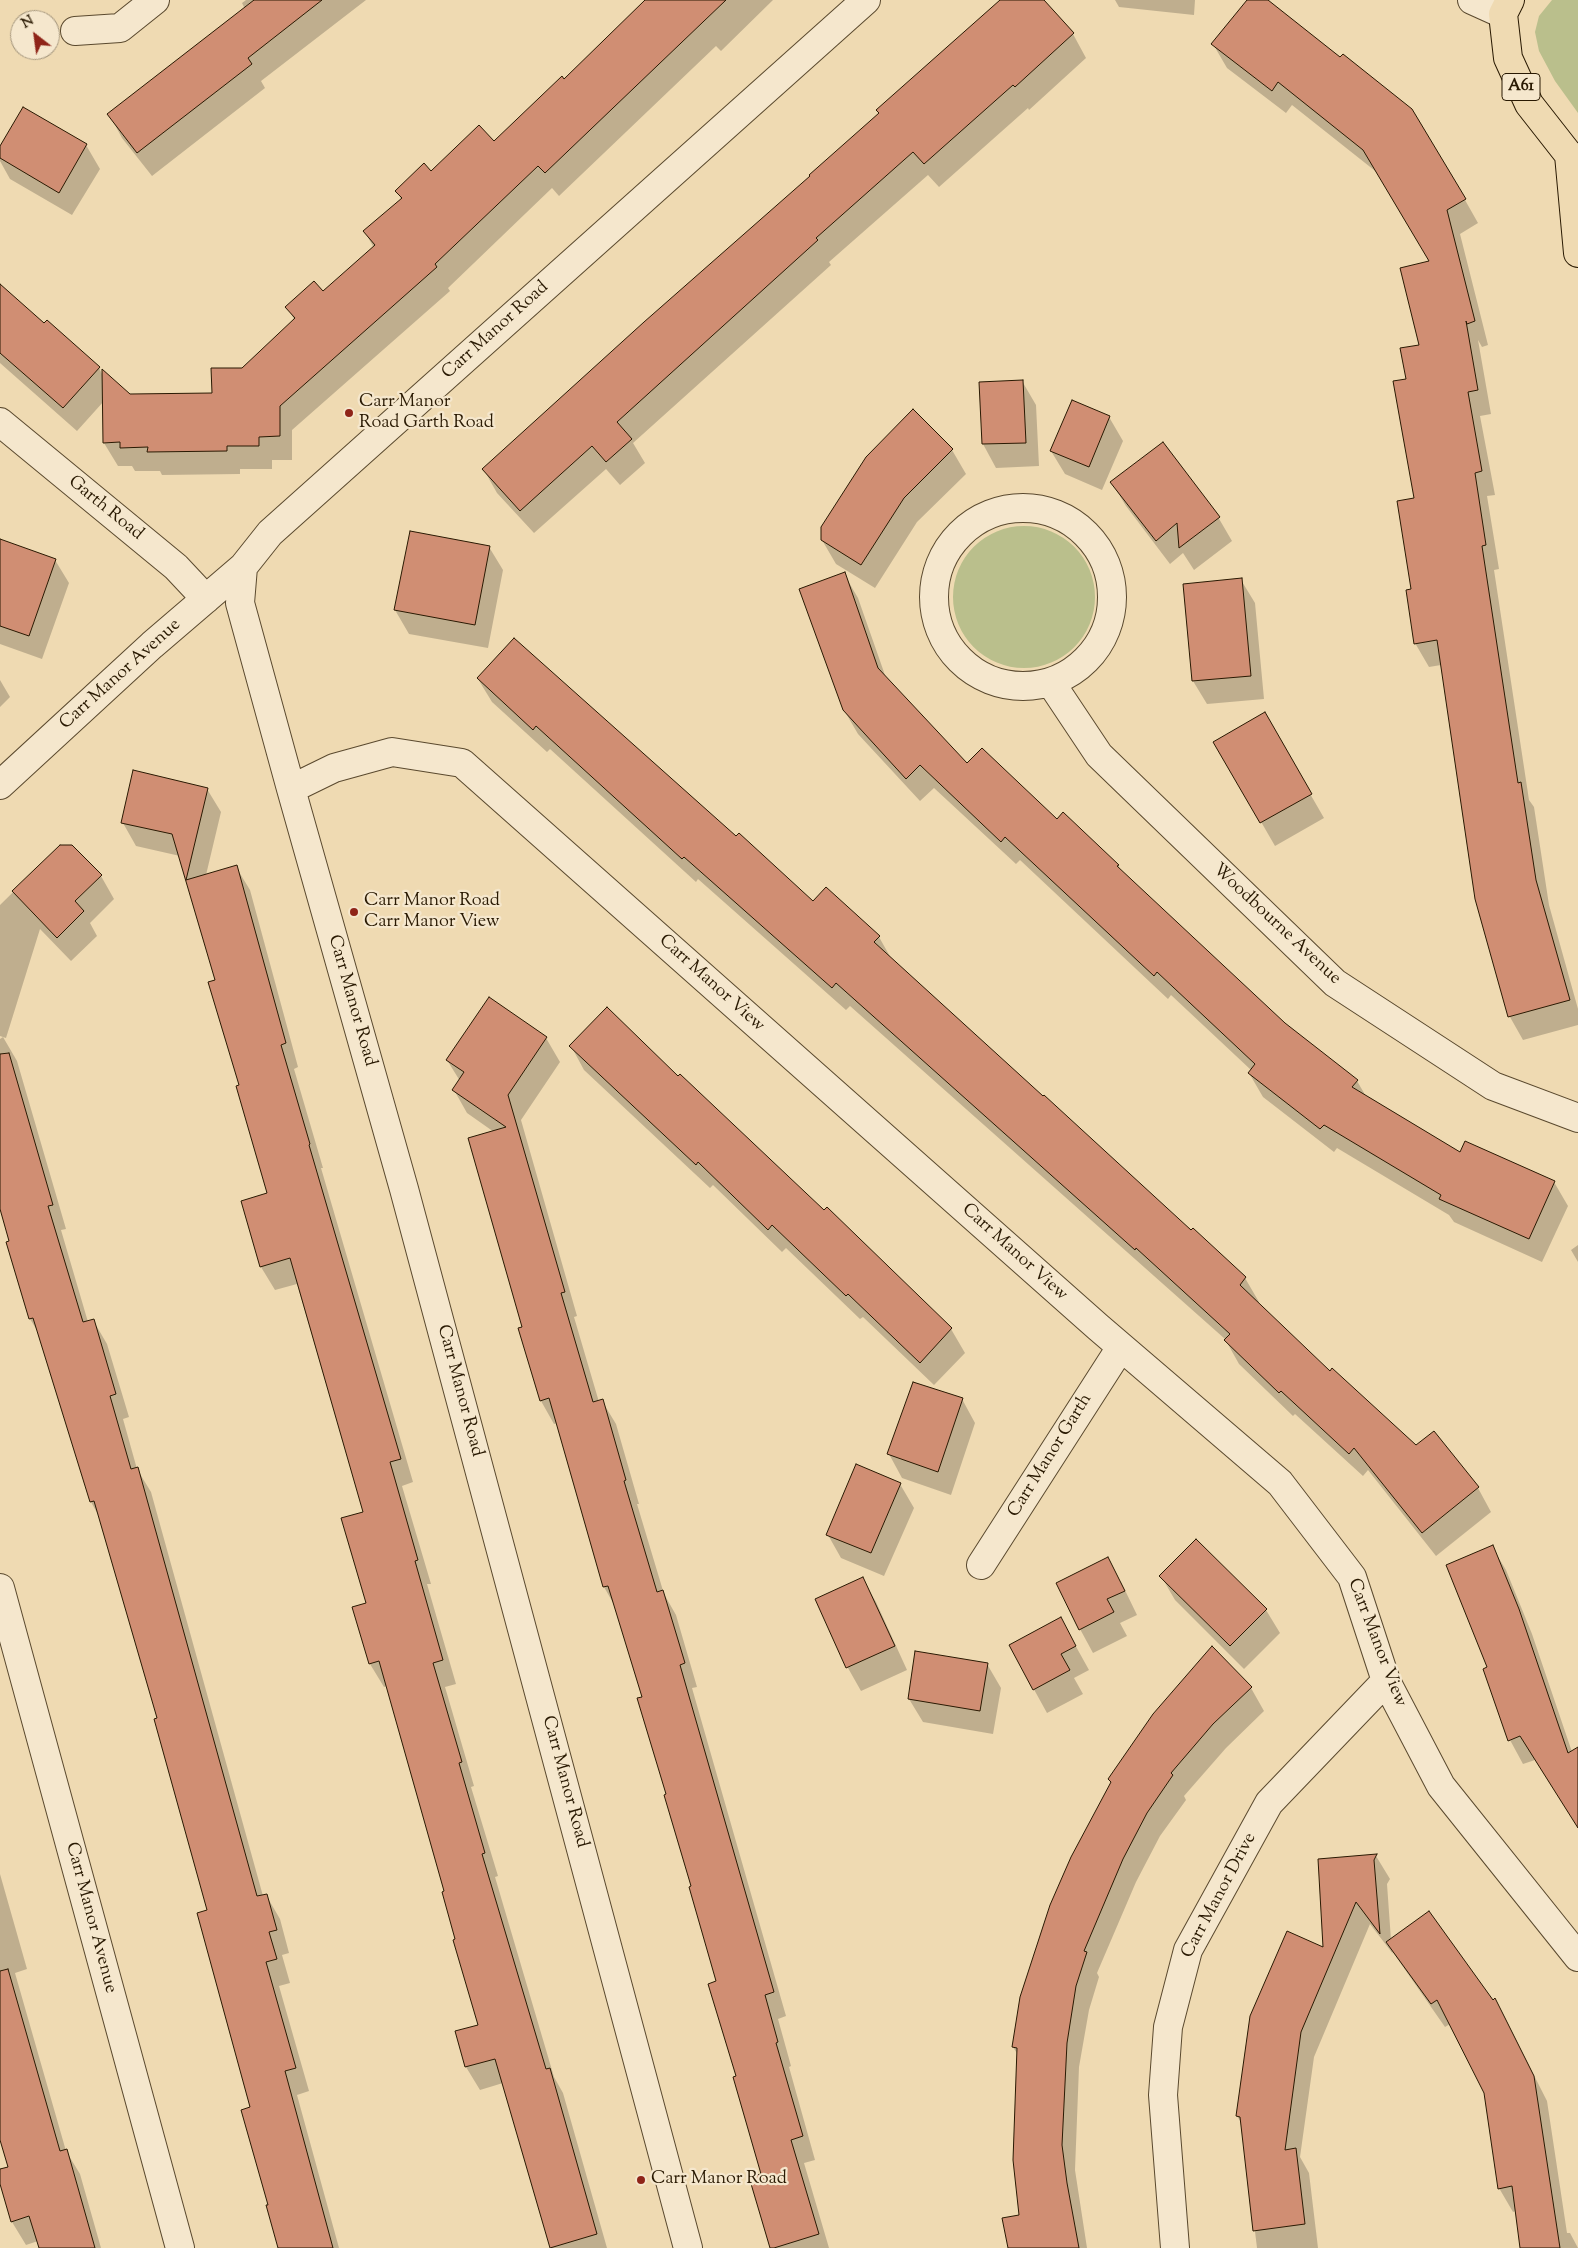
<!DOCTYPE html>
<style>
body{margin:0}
#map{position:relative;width:1578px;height:2248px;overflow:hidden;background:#efdab2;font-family:"Sorts Mill Goudy",serif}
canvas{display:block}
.north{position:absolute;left:10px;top:10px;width:50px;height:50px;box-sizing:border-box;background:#f5e7cd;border:1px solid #a3957c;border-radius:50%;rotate:330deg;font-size:14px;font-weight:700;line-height:20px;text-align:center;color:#291902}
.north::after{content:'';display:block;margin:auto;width:18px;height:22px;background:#8f2418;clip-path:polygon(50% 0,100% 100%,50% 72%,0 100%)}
</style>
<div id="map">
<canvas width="1578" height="2248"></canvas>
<div class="north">N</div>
</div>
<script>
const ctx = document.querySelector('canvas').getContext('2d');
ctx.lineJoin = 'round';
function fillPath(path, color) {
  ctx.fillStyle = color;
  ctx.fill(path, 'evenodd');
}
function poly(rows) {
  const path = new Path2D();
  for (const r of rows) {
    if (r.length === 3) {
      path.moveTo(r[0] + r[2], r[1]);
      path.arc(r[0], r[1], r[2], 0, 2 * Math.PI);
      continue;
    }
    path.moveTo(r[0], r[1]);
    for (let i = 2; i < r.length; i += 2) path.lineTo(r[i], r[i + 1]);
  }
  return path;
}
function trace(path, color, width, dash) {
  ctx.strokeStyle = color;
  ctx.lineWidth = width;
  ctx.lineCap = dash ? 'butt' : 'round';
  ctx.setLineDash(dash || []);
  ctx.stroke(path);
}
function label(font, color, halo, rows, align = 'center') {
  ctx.font = font + ' "Sorts Mill Goudy",serif';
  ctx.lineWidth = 4.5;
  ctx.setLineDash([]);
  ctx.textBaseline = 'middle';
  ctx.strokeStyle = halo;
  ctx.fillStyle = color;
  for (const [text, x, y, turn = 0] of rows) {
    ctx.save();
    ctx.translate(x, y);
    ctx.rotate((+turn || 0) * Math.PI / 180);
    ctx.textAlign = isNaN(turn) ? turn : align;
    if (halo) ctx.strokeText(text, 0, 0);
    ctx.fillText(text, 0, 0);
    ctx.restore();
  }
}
const green = poly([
 [1552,0,1578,0,1578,113,1555,81,1539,51,1535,32,1539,16],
 [1024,597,71]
]);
const shadow = poly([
 [246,0,366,0,261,81,265,88,152,176,122,138,109,114,245,9,242,3],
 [647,0,773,0,721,51,716,46,559,196,552,188,448,288,450,291,292,430,292,460,272,460,272,469,240,469,240,474,162,475,160,471,135,471,132,466,118,466,104,443,104,401,77,431,0,363,0,285,44,324,99,368,103,376,129,395,213,394,295,321,287,307,323,293,374,248,365,232,401,199,397,191,494,143,564,80],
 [1002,0,1042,0,1073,34,1086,58,1029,110,1028,108,939,187,928,175,829,262,831,265,633,443,645,463,620,485,606,469,534,533,497,493,484,470,811,177],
 [1115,0,1195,0,1194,15,1119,7],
 [1248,0,1266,0,1465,200,1478,223,1460,234,1488,345,1482,347,1478,340,1491,414,1480,416,1495,495,1487,496,1499,569,1494,570,1529,800,1534,807,1549,905,1578,1009,1578,1025,1523,1040,1510,1017,1476,899,1441,665,1429,667,1415,643,1413,590,1416,499,1407,380,1421,346,1431,262,1379,174,1292,105,1286,113,1227,68,1213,44],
 [86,145,100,169,72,215,10,179,0,161,0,149],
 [1022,381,1036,405,1039,466,996,468,983,444,980,383],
 [913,411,952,450,966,474,917,522,875,588,836,564,822,540],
 [1109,417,1123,441,1102,490,1065,474,1051,451],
 [1112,483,1218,517,1232,541,1194,570,1183,553,1170,564,1126,506],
 [489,547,503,570,488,648,409,634,395,610],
 [0,553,55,560,69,583,42,659,0,644],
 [844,574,858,598,886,678,967,765,1057,820,1118,865,1122,873,1284,1024,1357,1081,1367,1098,1461,1154,1554,1182,1568,1206,1542,1262,1454,1222,1449,1215,1337,1148,1334,1152,1263,1097,1249,1073,1251,1070,1171,995,1168,999,1020,860,1016,864,934,788,920,801,858,734,844,710],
 [1241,580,1255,603,1264,699,1207,704,1193,681],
 [478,679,736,838,813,903,879,937,892,960,1191,1232,1193,1230,1245,1278,1259,1302,1257,1303,1330,1372,1416,1447,1478,1488,1491,1512,1436,1556,1368,1470,1363,1476,1295,1414,1293,1416,1239,1364,1225,1339,850,1006,846,1010,698,879,696,882,550,749,547,752,492,702],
 [0,680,10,697,0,707],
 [1264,714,1324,818,1275,846,1215,742],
 [207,789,221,812,206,875,236,867,250,890,298,1067,294,1069,323,1168,321,1168,413,1482,402,1486,431,1584,427,1584,456,1684,445,1687,474,1786,471,1787,498,1876,495,1877,554,2077,563,2093,607,2248,551,2248,503,2083,480,2090,466,2067,479,2026,445,1892,387,1686,384,1687,370,1664,354,1608,368,1604,364,1512,297,1284,275,1290,261,1267,242,1202,268,1194,240,1086,217,981,180,856,136,846,123,823],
 [60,846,101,876,114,899,90,923,97,936,71,961,40,929,6,1038,0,1036,0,905],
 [490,999,546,1038,560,1062,521,1120,577,1316,574,1317,599,1402,602,1401,616,1424,639,1504,637,1504,664,1594,676,1615,697,1687,692,1688,786,2016,778,2019,791,2066,789,2067,815,2160,804,2163,829,2248,771,2248,762,2175,737,2077,718,1982,643,1698,616,1608,604,1587,558,1423,554,1424,541,1401,524,1328,494,1132,467,1113,454,1090,460,1081,447,1060],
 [3,1037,17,1061,66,1229,61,1230,88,1322,93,1320,107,1344,129,1417,123,1419,137,1469,151,1492,263,1896,266,1895,280,1919,289,1953,282,1955,290,1983,279,1986,309,2091,297,2095,339,2248,279,2248,209,1911,159,1719,101,1520,91,1502,40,1335,30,1319,0,1205,0,1039],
 [571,1046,678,1078,824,1212,827,1209,951,1329,965,1353,934,1385,863,1317,860,1319,786,1248,782,1252,713,1185,710,1188,584,1070],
 [1578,1245,1578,1262,1571,1250],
 [962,1399,975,1423,951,1495,902,1478,889,1454],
 [900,1484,914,1508,884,1576,841,1558,828,1535],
 [1492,1547,1506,1570,1532,1634,1572,1752,1578,1749,1578,1827,1535,1760,1523,1764,1510,1740,1489,1668],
 [1161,1576,1266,1610,1280,1633,1244,1669,1175,1600],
 [863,1579,876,1602,907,1670,861,1691,848,1668,816,1599],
 [1121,1582,1137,1615,1120,1623,1127,1636,1093,1653,1080,1629],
 [1074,1643,1089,1670,1074,1678,1083,1694,1047,1713,1010,1646],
 [1212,1648,1251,1688,1264,1711,1226,1748,1184,1796,1186,1800,1160,1836,1136,1882,1097,1973,1099,1977,1089,2010,1079,2067,1075,2170,1087,2248,1009,2248,1020,2216,1018,2055,1013,2047,1111,1783,1109,1779],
 [987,1664,1001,1688,993,1734,923,1722,909,1699],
 [1376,1856,1390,1879,1387,1884,1391,1940,1492,2001,1495,2000,1508,2024,1547,2101,1567,2233,1570,2233,1578,2248,1521,2248,1516,2211,1513,2212,1499,2188,1485,2093,1450,2024,1445,2027,1392,1951,1393,1954,1370,1924,1314,2057,1300,2157,1309,2173,1318,2248,1257,2248,1242,2124,1237,2116,1325,1949],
 [0,1874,27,1969,15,1973,66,2151,80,2174,101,2248,40,2248,38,2241,26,2245,12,2222,0,2180,0,2170,10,2168,0,2136]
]);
const building = poly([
 [254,0,322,0,248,58,252,64,137,153,107,114,254,0],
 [645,0,726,0,545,173,538,166,435,264,437,267,280,406,280,436,259,437,259,446,227,446,227,451,147,452,148,447,120,448,120,442,103,443,102,369,130,394,212,393,211,368,242,368,295,318,285,307,314,281,323,291,375,245,363,231,402,198,395,191,424,163,431,171,479,125,494,141,562,76,564,79,645,0],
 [1000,0,1044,0,1074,33,1015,87,1013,85,924,164,913,152,816,238,818,240,617,422,632,439,606,462,592,446,520,511,482,469,644,322,810,176,809,175,879,113,876,110,1000,0],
 [1247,0,1268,0,1340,57,1343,54,1412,109,1466,199,1447,210,1475,321,1467,324,1466,321,1478,390,1468,392,1482,471,1475,473,1486,545,1482,546,1518,783,1521,782,1536,880,1570,1000,1508,1017,1475,899,1437,640,1414,644,1406,590,1411,589,1397,501,1414,498,1393,381,1406,379,1400,348,1419,345,1400,268,1429,261,1363,150,1278,82,1272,91,1211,44,1247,0],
 [23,107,87,144,59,193,0,158,0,146,23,107],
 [0,284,44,323,47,320,100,367,63,408,0,353,0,284],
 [1023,380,1026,443,982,444,979,382,1023,380],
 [1072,400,1110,416,1089,467,1050,451,1072,400],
 [913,409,953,449,904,498,861,565,821,540,821,527,866,457,913,409],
 [1163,442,1220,517,1179,548,1177,523,1156,541,1110,482,1163,442],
 [410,531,490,546,475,625,394,610,410,531],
 [0,539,56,559,29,636,0,626,0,539],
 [845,572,878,668,967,763,982,748,1057,819,1063,812,1119,865,1117,866,1285,1023,1358,1080,1352,1087,1460,1152,1465,1141,1555,1181,1529,1239,1439,1199,1441,1195,1324,1125,1320,1129,1248,1073,1255,1064,1157,972,1154,976,1005,837,1001,842,920,765,906,779,843,710,799,589,845,572],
 [1242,578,1251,676,1192,681,1183,584,1242,578],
 [514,638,736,836,739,833,813,901,826,887,880,936,874,942,1043,1096,1044,1095,1191,1230,1193,1228,1246,1277,1240,1285,1330,1371,1332,1368,1416,1445,1434,1431,1479,1487,1422,1533,1354,1448,1349,1454,1281,1391,1279,1393,1224,1340,1230,1334,1136,1248,1135,1250,836,983,832,988,684,857,682,859,536,726,533,730,477,678,514,638],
 [1265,712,1312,794,1260,823,1213,742,1265,712],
 [133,770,208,788,186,880,237,865,286,1043,281,1045,310,1144,309,1145,401,1459,390,1462,418,1560,415,1561,443,1660,433,1663,462,1762,459,1763,485,1853,482,1854,546,2069,550,2068,597,2234,550,2248,495,2059,465,2067,455,2031,478,2025,453,1940,455,1939,442,1892,444,1891,379,1661,369,1664,352,1607,366,1603,341,1518,363,1512,290,1258,260,1267,241,1201,267,1193,236,1086,239,1085,208,982,215,980,172,834,121,823,133,770],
 [60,845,72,845,102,875,75,901,84,911,57,938,12,891,60,845],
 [489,997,547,1037,508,1095,565,1292,561,1293,593,1402,603,1399,626,1480,624,1481,657,1592,663,1590,685,1663,680,1665,774,1992,765,1995,778,2042,776,2043,803,2136,791,2140,819,2234,774,2248,770,2248,749,2177,761,2174,733,2077,736,2076,708,1984,716,1981,689,1887,691,1886,664,1795,666,1794,637,1698,642,1697,608,1586,603,1587,549,1398,540,1401,518,1328,522,1327,468,1138,506,1127,452,1090,464,1072,446,1060,489,997],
 [607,1007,678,1076,680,1074,824,1210,827,1207,952,1328,920,1363,848,1294,846,1296,772,1225,768,1230,698,1162,696,1165,569,1046,607,1007],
 [9,1053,53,1205,48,1206,83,1322,94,1319,116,1394,110,1396,131,1469,138,1467,257,1896,267,1894,277,1930,269,1932,277,1959,266,1962,296,2068,285,2071,333,2248,278,2248,266,2205,268,2205,241,2110,250,2107,197,1913,207,1910,154,1719,157,1718,94,1501,90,1502,33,1318,29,1319,6,1242,9,1241,0,1209,0,1054,9,1053],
 [913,1382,963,1398,938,1472,887,1454,913,1382],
 [856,1464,901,1483,871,1553,826,1535,856,1464],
 [1196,1539,1267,1609,1230,1646,1159,1576,1196,1539],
 [1493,1545,1519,1609,1568,1753,1578,1747,1578,1828,1520,1736,1508,1741,1483,1669,1487,1667,1446,1565,1493,1545],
 [1108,1557,1125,1591,1107,1599,1114,1612,1079,1630,1056,1583,1108,1557],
 [863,1577,895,1646,846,1668,815,1599,863,1577],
 [1061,1617,1076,1646,1061,1654,1070,1670,1033,1690,1009,1645,1061,1617],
 [1212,1646,1252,1687,1213,1724,1171,1773,1173,1775,1147,1813,1123,1859,1084,1951,1087,1952,1076,1986,1067,2043,1062,2145,1067,2183,1079,2248,1008,2248,1002,2218,1019,2215,1013,2160,1017,2048,1012,2047,1020,1997,1050,1905,1071,1857,1111,1782,1108,1779,1153,1714,1212,1646],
 [915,1651,988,1663,980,1711,908,1699,915,1651],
 [1377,1854,1374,1860,1380,1934,1356,1902,1301,2032,1285,2150,1296,2148,1305,2224,1253,2231,1240,2117,1236,2116,1250,2016,1287,1931,1323,1947,1318,1859,1377,1854],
 [1429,1911,1493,2000,1495,1998,1534,2076,1560,2248,1520,2248,1512,2186,1498,2189,1484,2093,1437,2000,1431,2004,1386,1942,1429,1911],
 [8,1969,60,2151,67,2149,95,2248,39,2248,29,2216,11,2222,0,2184,0,2169,8,2167,0,2140,0,1971,8,1969]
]);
const minor = poly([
 [1472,0,1503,14],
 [75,31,120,28,155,0],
 [0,422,176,567,206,599],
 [1023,597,89],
 [1051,683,1099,755,1335,983,1493,1086,1578,1118],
 [0,785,152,645,243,567],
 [291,789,334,768,392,752,462,763,1098,1327,1280,1483,1352,1577,1386,1681,1441,1786,1578,1957],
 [981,1565,1121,1347],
 [0,1588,180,2248],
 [688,2248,404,1189,291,789,240,603,243,567,270,533,866,0],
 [1175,2248,1163,2095,1168,2027,1188,1950,1269,1803,1386,1681]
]);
const highway = poly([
 [1510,0,1503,14,1508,58,1529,104,1569,155,1578,158],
 [1569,155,1578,253]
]);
const markers = [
 [349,413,5,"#8f2418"],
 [354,912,5,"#8f2418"],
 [641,2180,5,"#8f2418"]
];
const shields = [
 [1521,87,38]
];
const shieldNames = [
 ["A61",1521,87]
];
const streetNames = [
 ["Carr Manor Road",496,331,-42],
 ["Garth Road",105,509,39],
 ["Carr Manor Avenue",121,675,-42],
 ["Woodbourne Avenue",1276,925,43],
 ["Carr Manor View",711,984,42],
 ["Carr Manor Road",351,1001,74],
 ["Carr Manor View",1014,1253,42],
 ["Carr Manor Road",459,1391,75],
 ["Carr Manor Garth",1051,1456,-58],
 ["Carr Manor View",1376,1643,69],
 ["Carr Manor Road",564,1782,75],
 ["Carr Manor Drive",1220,1896,-62],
 ["Carr Manor Avenue",90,1918,75]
];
const poiNames = [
 ["Carr Manor",359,403],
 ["Road Garth Road",359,424],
 ["Carr Manor Road",364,902],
 ["Carr Manor View",364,923],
 ["Carr Manor Road",651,2180]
];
fillPath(green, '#babf8c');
fillPath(shadow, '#0003');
fillPath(building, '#d08e73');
trace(building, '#291902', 1);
trace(minor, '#5a492e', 30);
trace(highway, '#291902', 30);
trace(minor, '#f5e7cd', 28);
trace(highway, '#efdab2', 28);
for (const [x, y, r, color] of markers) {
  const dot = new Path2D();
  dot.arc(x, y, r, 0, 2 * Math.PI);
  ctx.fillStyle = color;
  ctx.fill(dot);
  trace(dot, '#f5e7cd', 2);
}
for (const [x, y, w] of shields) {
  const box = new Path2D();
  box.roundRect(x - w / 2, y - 13.5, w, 27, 4);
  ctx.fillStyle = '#f5e7cd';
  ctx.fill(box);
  trace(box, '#291902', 1);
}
label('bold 16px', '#291902', null, shieldNames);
label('18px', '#291902', '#f5e7cd', streetNames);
label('18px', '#291902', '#f5e7cd', poiNames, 'left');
</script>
